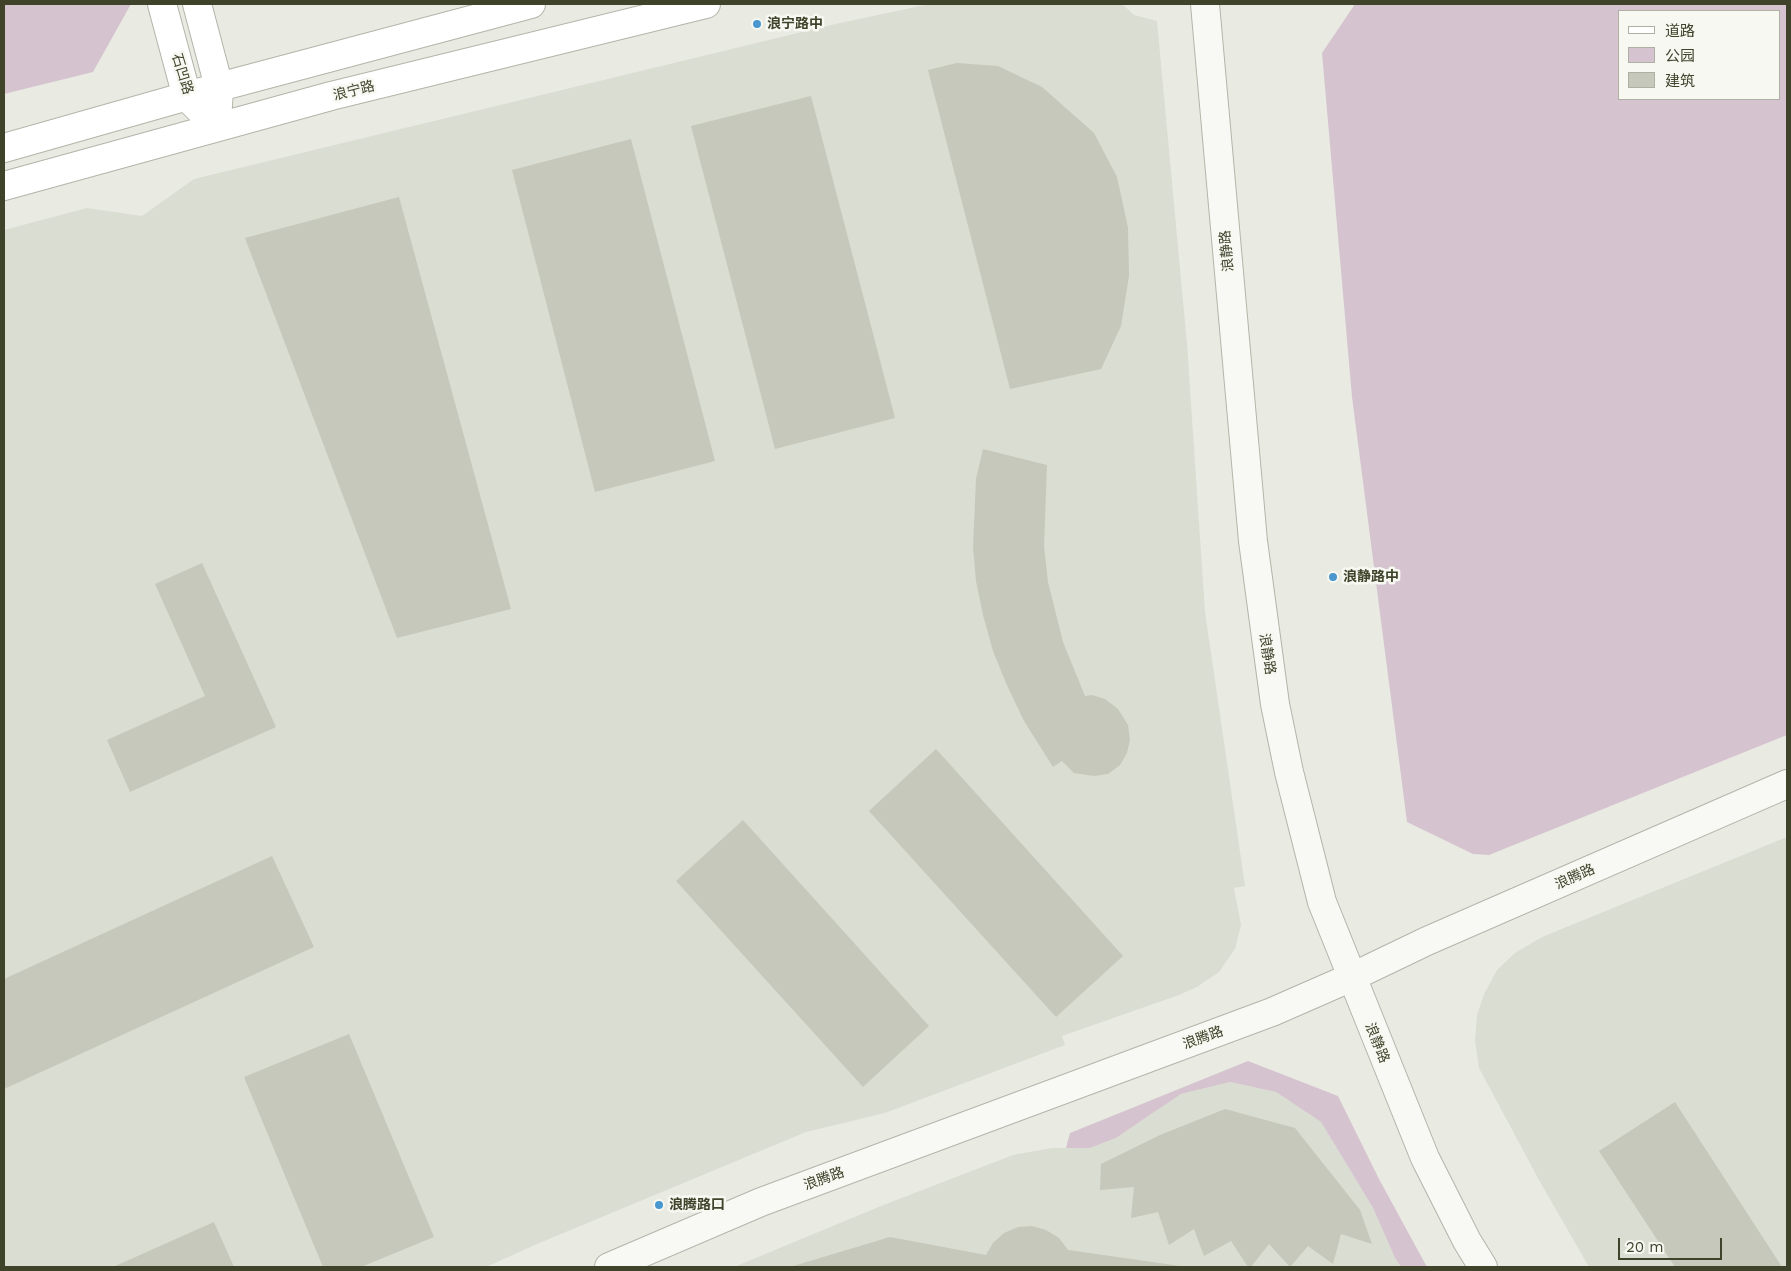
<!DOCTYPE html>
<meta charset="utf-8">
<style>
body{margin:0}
#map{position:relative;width:1791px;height:1271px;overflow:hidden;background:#e9ebe3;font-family:"Work Sans","Noto Sans SC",sans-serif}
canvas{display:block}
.frame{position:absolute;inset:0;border:5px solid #3e432a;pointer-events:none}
.legend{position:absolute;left:1618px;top:10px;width:162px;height:90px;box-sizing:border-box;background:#f7f8f2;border:1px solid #adb0a2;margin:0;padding:6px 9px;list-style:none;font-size:15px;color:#3e432a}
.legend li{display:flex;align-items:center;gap:10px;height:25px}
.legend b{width:25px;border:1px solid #adb0a2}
.scale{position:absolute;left:1618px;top:1238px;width:104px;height:22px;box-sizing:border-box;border:2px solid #3e432a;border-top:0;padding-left:6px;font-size:15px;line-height:18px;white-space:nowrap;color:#3e432a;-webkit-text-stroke:4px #f7f8f2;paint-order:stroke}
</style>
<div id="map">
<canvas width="1791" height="1271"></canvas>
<div class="frame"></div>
<ul class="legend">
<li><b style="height:6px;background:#fff"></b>道路</li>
<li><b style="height:14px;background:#d5c4cf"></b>公园</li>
<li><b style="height:14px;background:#c5c8ba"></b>建筑</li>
</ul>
<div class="scale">20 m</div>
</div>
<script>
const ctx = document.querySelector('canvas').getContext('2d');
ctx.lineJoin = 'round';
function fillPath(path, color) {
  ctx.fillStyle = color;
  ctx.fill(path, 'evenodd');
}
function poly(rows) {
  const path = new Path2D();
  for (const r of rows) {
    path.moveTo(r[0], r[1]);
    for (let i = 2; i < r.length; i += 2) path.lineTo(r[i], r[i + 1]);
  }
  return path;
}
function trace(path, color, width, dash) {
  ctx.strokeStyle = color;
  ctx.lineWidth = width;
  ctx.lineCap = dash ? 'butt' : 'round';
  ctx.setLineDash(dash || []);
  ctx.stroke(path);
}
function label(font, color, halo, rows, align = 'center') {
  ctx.font = font + ' "Work Sans","Noto Sans SC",sans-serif';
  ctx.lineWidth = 5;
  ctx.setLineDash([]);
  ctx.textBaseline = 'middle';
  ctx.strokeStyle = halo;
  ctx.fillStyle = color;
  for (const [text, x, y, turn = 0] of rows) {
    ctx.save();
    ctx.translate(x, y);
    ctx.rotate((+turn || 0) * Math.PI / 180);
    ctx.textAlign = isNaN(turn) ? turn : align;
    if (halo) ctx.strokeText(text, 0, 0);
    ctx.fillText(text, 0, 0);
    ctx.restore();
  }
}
const built = poly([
 [929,4,1122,4,1134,15,1157,21,1187,344,1205,612,1245,886,1234,888,1241,925,1235,949,1219,972,1197,987,1179,995,1062,1036,1065,1045,885,1113,806,1132,537,1244,486,1267,4,1267,4,230,87,208,142,216,194,179,831,25],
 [1787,837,1787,1267,1589,1267,1539,1180,1479,1068,1475,1041,1477,1015,1484,994,1497,970,1515,953,1542,937],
 [1230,1082,1276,1092,1321,1122,1373,1208,1395,1258,1401,1267,734,1267,881,1206,1013,1155,1052,1148,1090,1148,1116,1138,1181,1094]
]);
const green = poly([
 [4,4,131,4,93,72,4,94],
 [1355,4,1787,4,1787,735,1489,855,1473,854,1407,822,1352,397,1322,53],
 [1620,11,1780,11,1780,99,1620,99],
 [1248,1061,1338,1096,1379,1179,1427,1267,1401,1267,1395,1258,1373,1208,1321,1122,1276,1092,1230,1082,1181,1094,1116,1138,1090,1148,1066,1148,1070,1133]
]);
const building = poly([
 [957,63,998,66,1042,87,1094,133,1117,177,1128,228,1129,276,1121,326,1101,369,1010,389,928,70],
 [811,96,895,418,775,449,691,126],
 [631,139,715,461,595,492,512,170],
 [399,197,511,609,397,638,245,238],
 [983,449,1047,465,1044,546,1048,582,1063,642,1085,696,1092,695,1105,699,1118,709,1128,725,1130,740,1127,753,1120,765,1108,774,1094,776,1074,773,1062,761,1053,767,1024,721,1006,683,993,651,983,615,976,581,973,547,976,479],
 [202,563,276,727,130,792,107,740,205,696,155,584],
 [936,749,1123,956,1056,1017,869,811],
 [743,820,929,1026,863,1087,676,881],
 [272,856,314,947,4,1089,4,979],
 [349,1034,434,1237,361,1267,323,1267,244,1077],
 [1675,1102,1782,1267,1675,1267,1599,1151],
 [1225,1109,1295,1128,1360,1210,1372,1244,1341,1234,1333,1264,1308,1246,1290,1267,1269,1244,1251,1267,1248,1267,1231,1241,1204,1256,1194,1229,1169,1245,1158,1212,1131,1218,1134,1187,1100,1190,1101,1164,1160,1135],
 [214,1222,234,1267,113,1267],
 [1032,1226,1046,1230,1059,1238,1068,1250,1187,1267,790,1267,890,1237,986,1255,993,1243,1004,1233,1018,1227]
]);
const tertiary = poly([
 [1205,4,1253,541,1275,704,1289,772,1322,902,1425,1158,1467,1241,1483,1267],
 [609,1267,761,1202,1272,1012,1352,977,1427,941,1787,784]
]);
const secondary = poly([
 [162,4,187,97,201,111],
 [197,4,219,87,218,106],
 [4,148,219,87,531,4],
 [4,186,331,96,706,4]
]);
const markers = [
 [757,24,5,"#4997ce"],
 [1333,577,5,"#4997ce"],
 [659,1205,5,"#4997ce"]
];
const poiNames = [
 ["浪宁路中",767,24],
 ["浪静路中",1343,577],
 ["浪腾路口",669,1205]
];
const streetNames = [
 ["石凹路",182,74,73],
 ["浪宁路",354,91,-14],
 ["浪静路",1227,251,-95],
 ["浪静路",1267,654,81],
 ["浪腾路",1575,877,-24],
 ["浪腾路",1203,1038,-20],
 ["浪静路",1377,1043,68],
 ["浪腾路",824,1179,-20]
];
fillPath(built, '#daddd1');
fillPath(green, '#d5c4cf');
fillPath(building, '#c5c8ba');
trace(tertiary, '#b2b5a8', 30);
trace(secondary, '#b2b5a8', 30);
trace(tertiary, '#f8f9f5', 28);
trace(secondary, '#fff', 28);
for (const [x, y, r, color] of markers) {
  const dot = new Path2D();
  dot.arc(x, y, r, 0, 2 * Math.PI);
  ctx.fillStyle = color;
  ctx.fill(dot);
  trace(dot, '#f7f8f2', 2);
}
label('bold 14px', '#3e432a', '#f7f8f2', poiNames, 'left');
label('14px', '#3e432a', '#f7f8f2', streetNames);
</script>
